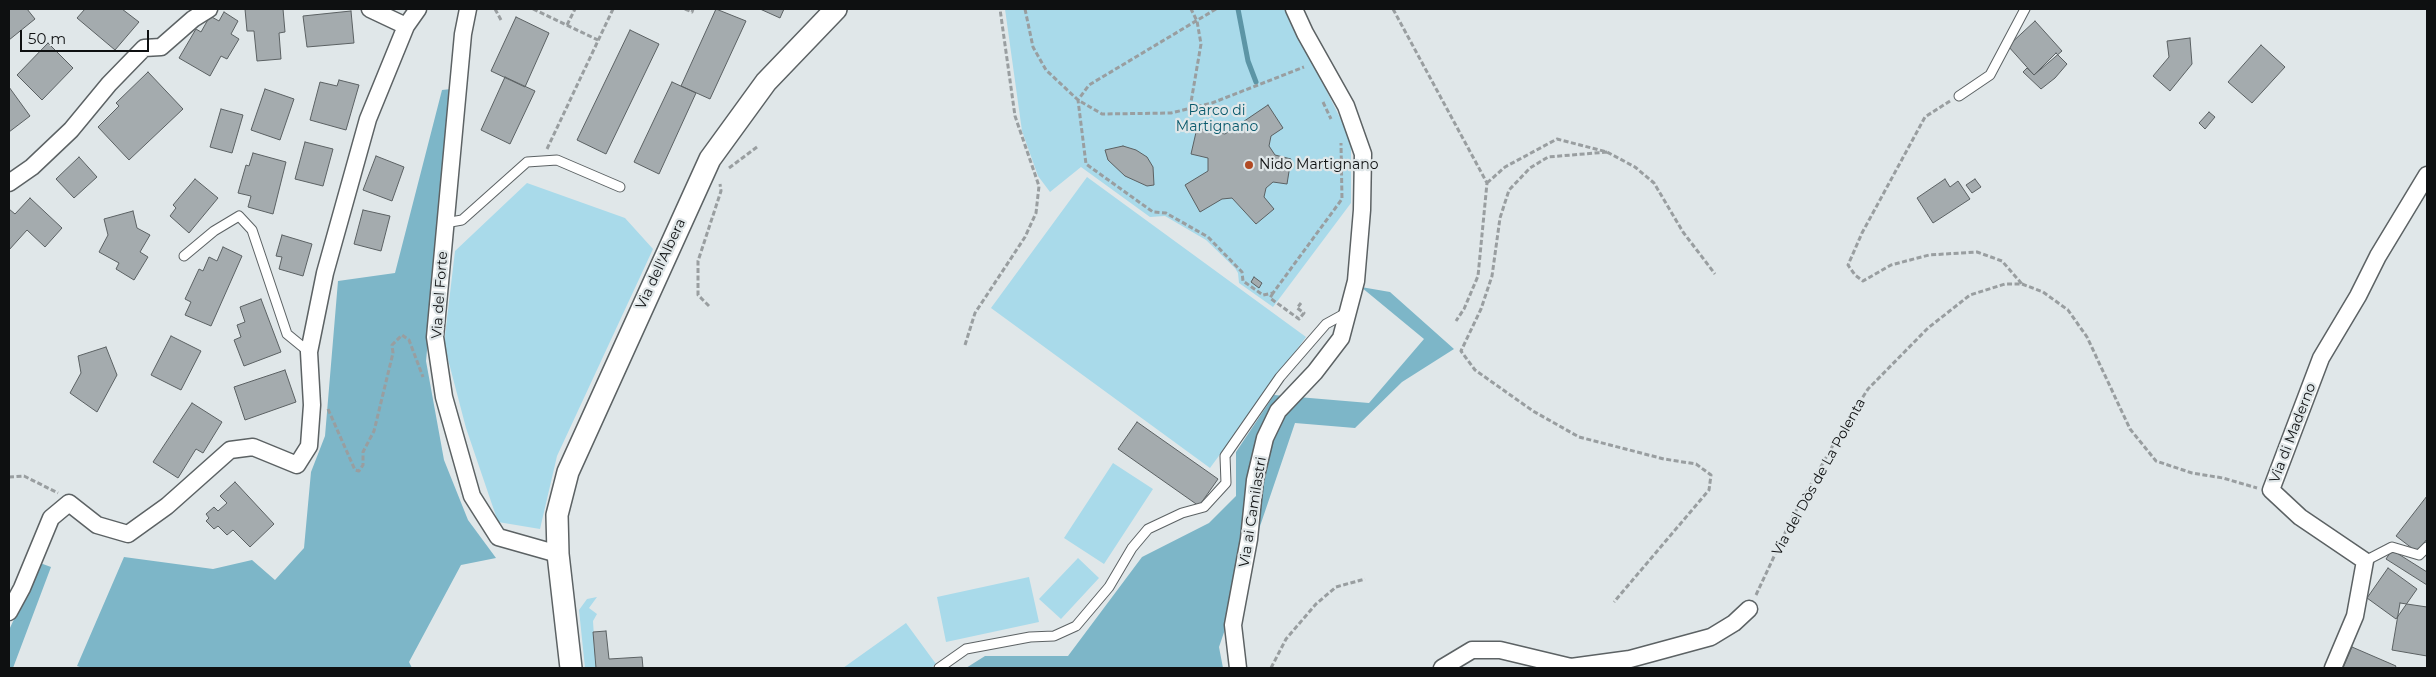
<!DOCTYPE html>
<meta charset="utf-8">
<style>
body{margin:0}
#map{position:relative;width:2436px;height:677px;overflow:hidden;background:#e0e7e9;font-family:Montserrat,sans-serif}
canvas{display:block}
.frame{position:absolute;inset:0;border:10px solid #0e1011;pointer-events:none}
.scale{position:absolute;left:20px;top:30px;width:129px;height:22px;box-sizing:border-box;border:2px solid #0e1011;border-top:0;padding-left:6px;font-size:15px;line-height:18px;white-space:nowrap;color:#0e1011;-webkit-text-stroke:4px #e0e7e9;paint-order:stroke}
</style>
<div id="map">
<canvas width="2436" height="677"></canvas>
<div class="frame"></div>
<div class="scale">50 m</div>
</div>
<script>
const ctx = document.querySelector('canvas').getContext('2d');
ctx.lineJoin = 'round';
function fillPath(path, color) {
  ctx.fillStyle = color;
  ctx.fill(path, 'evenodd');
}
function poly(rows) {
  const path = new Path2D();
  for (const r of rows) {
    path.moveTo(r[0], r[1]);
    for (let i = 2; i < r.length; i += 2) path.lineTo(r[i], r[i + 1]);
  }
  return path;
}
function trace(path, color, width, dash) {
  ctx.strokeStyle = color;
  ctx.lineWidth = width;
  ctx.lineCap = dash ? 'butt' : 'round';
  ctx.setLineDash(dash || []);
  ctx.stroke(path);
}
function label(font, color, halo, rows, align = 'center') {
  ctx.font = font + ' Montserrat,sans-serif';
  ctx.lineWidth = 4.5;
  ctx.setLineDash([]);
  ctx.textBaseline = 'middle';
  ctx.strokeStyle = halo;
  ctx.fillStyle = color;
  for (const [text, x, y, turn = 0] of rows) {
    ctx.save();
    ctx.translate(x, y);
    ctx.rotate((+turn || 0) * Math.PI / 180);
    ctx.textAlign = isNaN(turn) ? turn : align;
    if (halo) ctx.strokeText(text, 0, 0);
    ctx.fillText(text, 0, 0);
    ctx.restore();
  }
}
const green = poly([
 [1005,9,1290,9,1299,35,1351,140,1351,203,1273,307,1239,283,1238,273,1235,268,1206,240,1165,216,1150,217,1081,167,1050,192,1038,176,1022,131],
 [1087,177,1306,337,1210,468,991,308],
 [527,183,625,218,653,249,557,456,540,529,498,522,466,428,444,344,455,251],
 [1113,463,1153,489,1104,564,1064,538],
 [1078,558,1099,578,1061,619,1039,599],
 [1029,577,1039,622,946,642,937,597],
 [597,597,589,608,597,614,593,621,596,668,585,668,579,610,587,599],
 [906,623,936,664,931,668,843,668]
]);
const forest = poly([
 [451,89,426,361,444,460,468,520,496,558,461,565,409,662,412,668,83,668,77,666,124,557,213,569,252,560,275,580,304,548,311,472,325,436,338,281,395,273,442,90],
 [1361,287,1390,292,1454,349,1402,382,1355,428,1295,423,1219,647,1223,668,966,668,985,656,1068,656,1142,557,1209,523,1236,496,1236,452,1274,395,1369,403,1424,339],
 [40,563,51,567,13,668,9,668,9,630]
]);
const stream = poly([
 [1238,9,1248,61,1256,82]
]);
const building = poly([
 [9,9,27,9,35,19,9,40,9,9],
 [85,9,122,9,139,22,115,50,77,18,85,9],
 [245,9,283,9,285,32,279,33,281,59,257,61,254,31,247,31,245,9],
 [716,9,746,21,710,99,681,86,716,9],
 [760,9,784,9,780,18,760,9],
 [351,11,354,43,307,47,303,16,351,11],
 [224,12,238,21,231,34,239,39,227,59,221,56,210,76,179,58,196,29,201,32,210,16,219,21,224,12],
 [516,17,549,33,525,87,491,71,516,17],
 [2035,21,2062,51,2034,75,2008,46,2035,21],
 [630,30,659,44,606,154,577,140,630,30],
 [2190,38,2192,64,2170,91,2153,76,2169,57,2167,41,2190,38],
 [48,43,73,68,42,100,17,75,48,43],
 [2261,45,2285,67,2252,103,2228,82,2261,45],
 [2056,53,2067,64,2055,78,2041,89,2023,72,2027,68,2034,75,2056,53],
 [148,72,183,109,129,160,98,127,119,106,116,103,148,72],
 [505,77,535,91,510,144,481,130,505,77],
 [339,80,359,85,346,130,310,120,320,82,337,86,339,80],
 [672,82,696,93,659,174,634,162,672,82],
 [9,87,30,116,9,132,9,87],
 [265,89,294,99,280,140,251,130,265,89],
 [1268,105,1283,128,1271,136,1269,146,1275,155,1291,159,1287,184,1273,182,1266,188,1264,197,1274,209,1256,224,1232,198,1222,199,1200,212,1185,185,1208,171,1208,158,1191,154,1197,128,1225,134,1268,105],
 [221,109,243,115,232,153,210,147,221,109],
 [2209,112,2215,117,2205,129,2199,123,2209,112],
 [305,142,333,149,323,186,295,179,305,142],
 [1123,146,1136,150,1147,157,1153,167,1154,185,1147,186,1125,176,1108,160,1105,150,1123,146],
 [253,153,286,162,273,214,248,207,251,196,238,193,246,165,249,166,253,153],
 [376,156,404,167,392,201,363,190,376,156],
 [79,157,97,177,74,198,56,179,79,157],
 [195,179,218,198,189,233,170,216,176,208,173,205,195,179],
 [1945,179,1950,187,1958,181,1970,199,1933,223,1917,198,1945,179],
 [1975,179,1981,187,1972,193,1966,185,1975,179],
 [30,198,62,228,45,247,27,230,9,250,9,209,15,214,30,198],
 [363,210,390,216,381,251,354,244,363,210],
 [133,211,137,228,150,235,140,252,148,257,134,280,116,269,119,263,99,252,108,235,104,219,133,211],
 [282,235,312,244,303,276,279,269,282,257,276,256,282,235],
 [223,247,242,256,211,326,185,315,191,302,185,299,199,269,203,271,209,257,217,261,223,247],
 [1254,277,1262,283,1259,288,1251,282,1254,277],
 [261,299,281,352,244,366,234,340,241,337,237,325,245,322,240,307,261,299],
 [171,336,201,351,181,390,151,375,171,336],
 [106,347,117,375,97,412,70,393,81,373,78,356,106,347],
 [285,370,296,402,245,420,234,387,285,370],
 [192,403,222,422,203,453,196,449,178,478,153,462,192,403],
 [1137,422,1218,479,1199,506,1118,449,1137,422],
 [235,482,274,524,250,547,233,530,227,535,218,526,214,529,206,521,209,518,206,514,214,507,218,511,227,503,220,496,235,482],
 [2427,496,2427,539,2417,552,2396,536,2427,496],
 [2392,550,2427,572,2427,585,2386,559,2392,550],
 [2388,568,2417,589,2396,619,2367,598,2388,568],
 [2400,603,2427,607,2427,656,2392,650,2400,603],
 [606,631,609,659,642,657,643,668,596,668,593,632,606,631],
 [2352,647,2396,666,2395,668,2343,668,2352,647]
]);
const path = poly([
 [495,9,501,20],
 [533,9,598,40],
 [685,9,692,12,693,9],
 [1025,9,1033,47,1046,70,1078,100,1102,114,1171,113,1212,103,1304,67],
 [1216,9,1089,85,1078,100,1086,164,1153,212,1166,213,1208,237,1242,272,1243,281,1263,295,1273,293,1342,199,1341,143],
 [1393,9,1487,183,1478,276,1464,309,1456,321],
 [567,25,575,9],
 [1950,101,1925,117,1862,233,1848,265,1855,275,1863,281,1891,265,1929,255,1977,252,2002,261,2022,284],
 [1323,102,1331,119],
 [1190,108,1201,44,1197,21,1191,9],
 [547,149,613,9],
 [1607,152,1548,157,1530,168,1509,190,1500,218,1492,276,1481,309,1461,351,1475,370,1533,411,1579,437,1664,459,1696,464,1711,475,1709,490,1614,602],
 [729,168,757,147],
 [1487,183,1505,167,1557,139,1607,152,1635,167,1654,183,1683,232,1715,274],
 [1273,293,1270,298,1299,319,1304,313,1297,308,1301,303],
 [709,306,698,295,698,261,721,191,720,184],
 [965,345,975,313,1025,237,1036,213,1039,186,1015,116,1000,9],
 [328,409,355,470,359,471,363,465,363,452,374,431,393,353,392,345,402,335,409,340,423,377],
 [9,477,24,476,58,493],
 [1756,595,1792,518,1841,431,1868,389,1928,328,1970,295,2005,284,2022,284,2043,292,2068,310,2087,337,2130,429,2156,461,2192,473,2223,478,2257,488],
 [1271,668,1286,639,1316,604,1336,587,1365,579]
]);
const service = poly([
 [1959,96,1990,75,2025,9],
 [445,223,462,220,527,162,557,160,620,187],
 [184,256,214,231,239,216,252,230,287,334,309,352],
 [2365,561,2392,547,2419,555,2427,547],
 [939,668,966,649,1030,637,1054,636,1076,626,1109,587,1132,548,1148,529,1182,513,1204,507,1226,483,1225,456,1280,377,1326,324,1346,313]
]);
const minor = poly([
 [370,9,406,26],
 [468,9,463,34,435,337,444,397,472,496,498,537,558,554],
 [9,183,32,167,71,130,109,84,144,48,161,47,193,19,209,9],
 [9,612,22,588,51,518,69,503,97,525,128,534,167,506,230,450,253,447,297,465,309,446,312,405,309,352,325,273,368,119,406,26,418,9],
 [1238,668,1233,625,1249,539,1255,480,1265,438,1278,411,1315,372,1341,338,1356,281,1362,210,1363,154,1346,106,1305,33,1294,9],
 [1442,668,1472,650,1500,650,1571,667,1630,659,1711,637,1734,623,1749,609],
 [2333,668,2355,616,2365,561,2300,517,2271,490,2321,358,2358,296,2378,256,2427,175]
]);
const tertiary = poly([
 [571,668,558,554,557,515,568,472,710,159,766,82,836,9]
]);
const markers = [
 [1249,165,5,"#b14a24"]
];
const parkNames = [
 ["Parco di",1217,111],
 ["Martignano",1217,127]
];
const poiNames = [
 ["Nido Martignano",1259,165]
];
const streetNames = [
 ["Via dell'Albera",661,264,-65],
 ["Via del Forte",440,295,-86],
 ["Via di Maderno",2293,433,-69],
 ["Via del Dòs de La Polenta",1819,477,-61],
 ["Via ai Camilastri",1253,512,-81]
];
fillPath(green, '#a9daea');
fillPath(forest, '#7db6c8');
trace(stream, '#5c95a6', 5);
fillPath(building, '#a4abae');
trace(building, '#5b6163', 1);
trace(service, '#5c6264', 11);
trace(minor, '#5c6264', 19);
trace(tertiary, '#5c6264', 24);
trace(path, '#999ea0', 3, [5, 2.5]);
trace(service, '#fff', 9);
trace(minor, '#fff', 16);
trace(tertiary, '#fff', 21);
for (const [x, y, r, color] of markers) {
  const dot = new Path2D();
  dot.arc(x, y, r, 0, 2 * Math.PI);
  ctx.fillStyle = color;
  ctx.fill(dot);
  trace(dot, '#e0e7e9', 2);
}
label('14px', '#095a6d', '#e0e7e9', parkNames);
label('14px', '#0e1011', '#e0e7e9', poiNames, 'left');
label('14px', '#0e1011', '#e0e7e9', streetNames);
</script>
